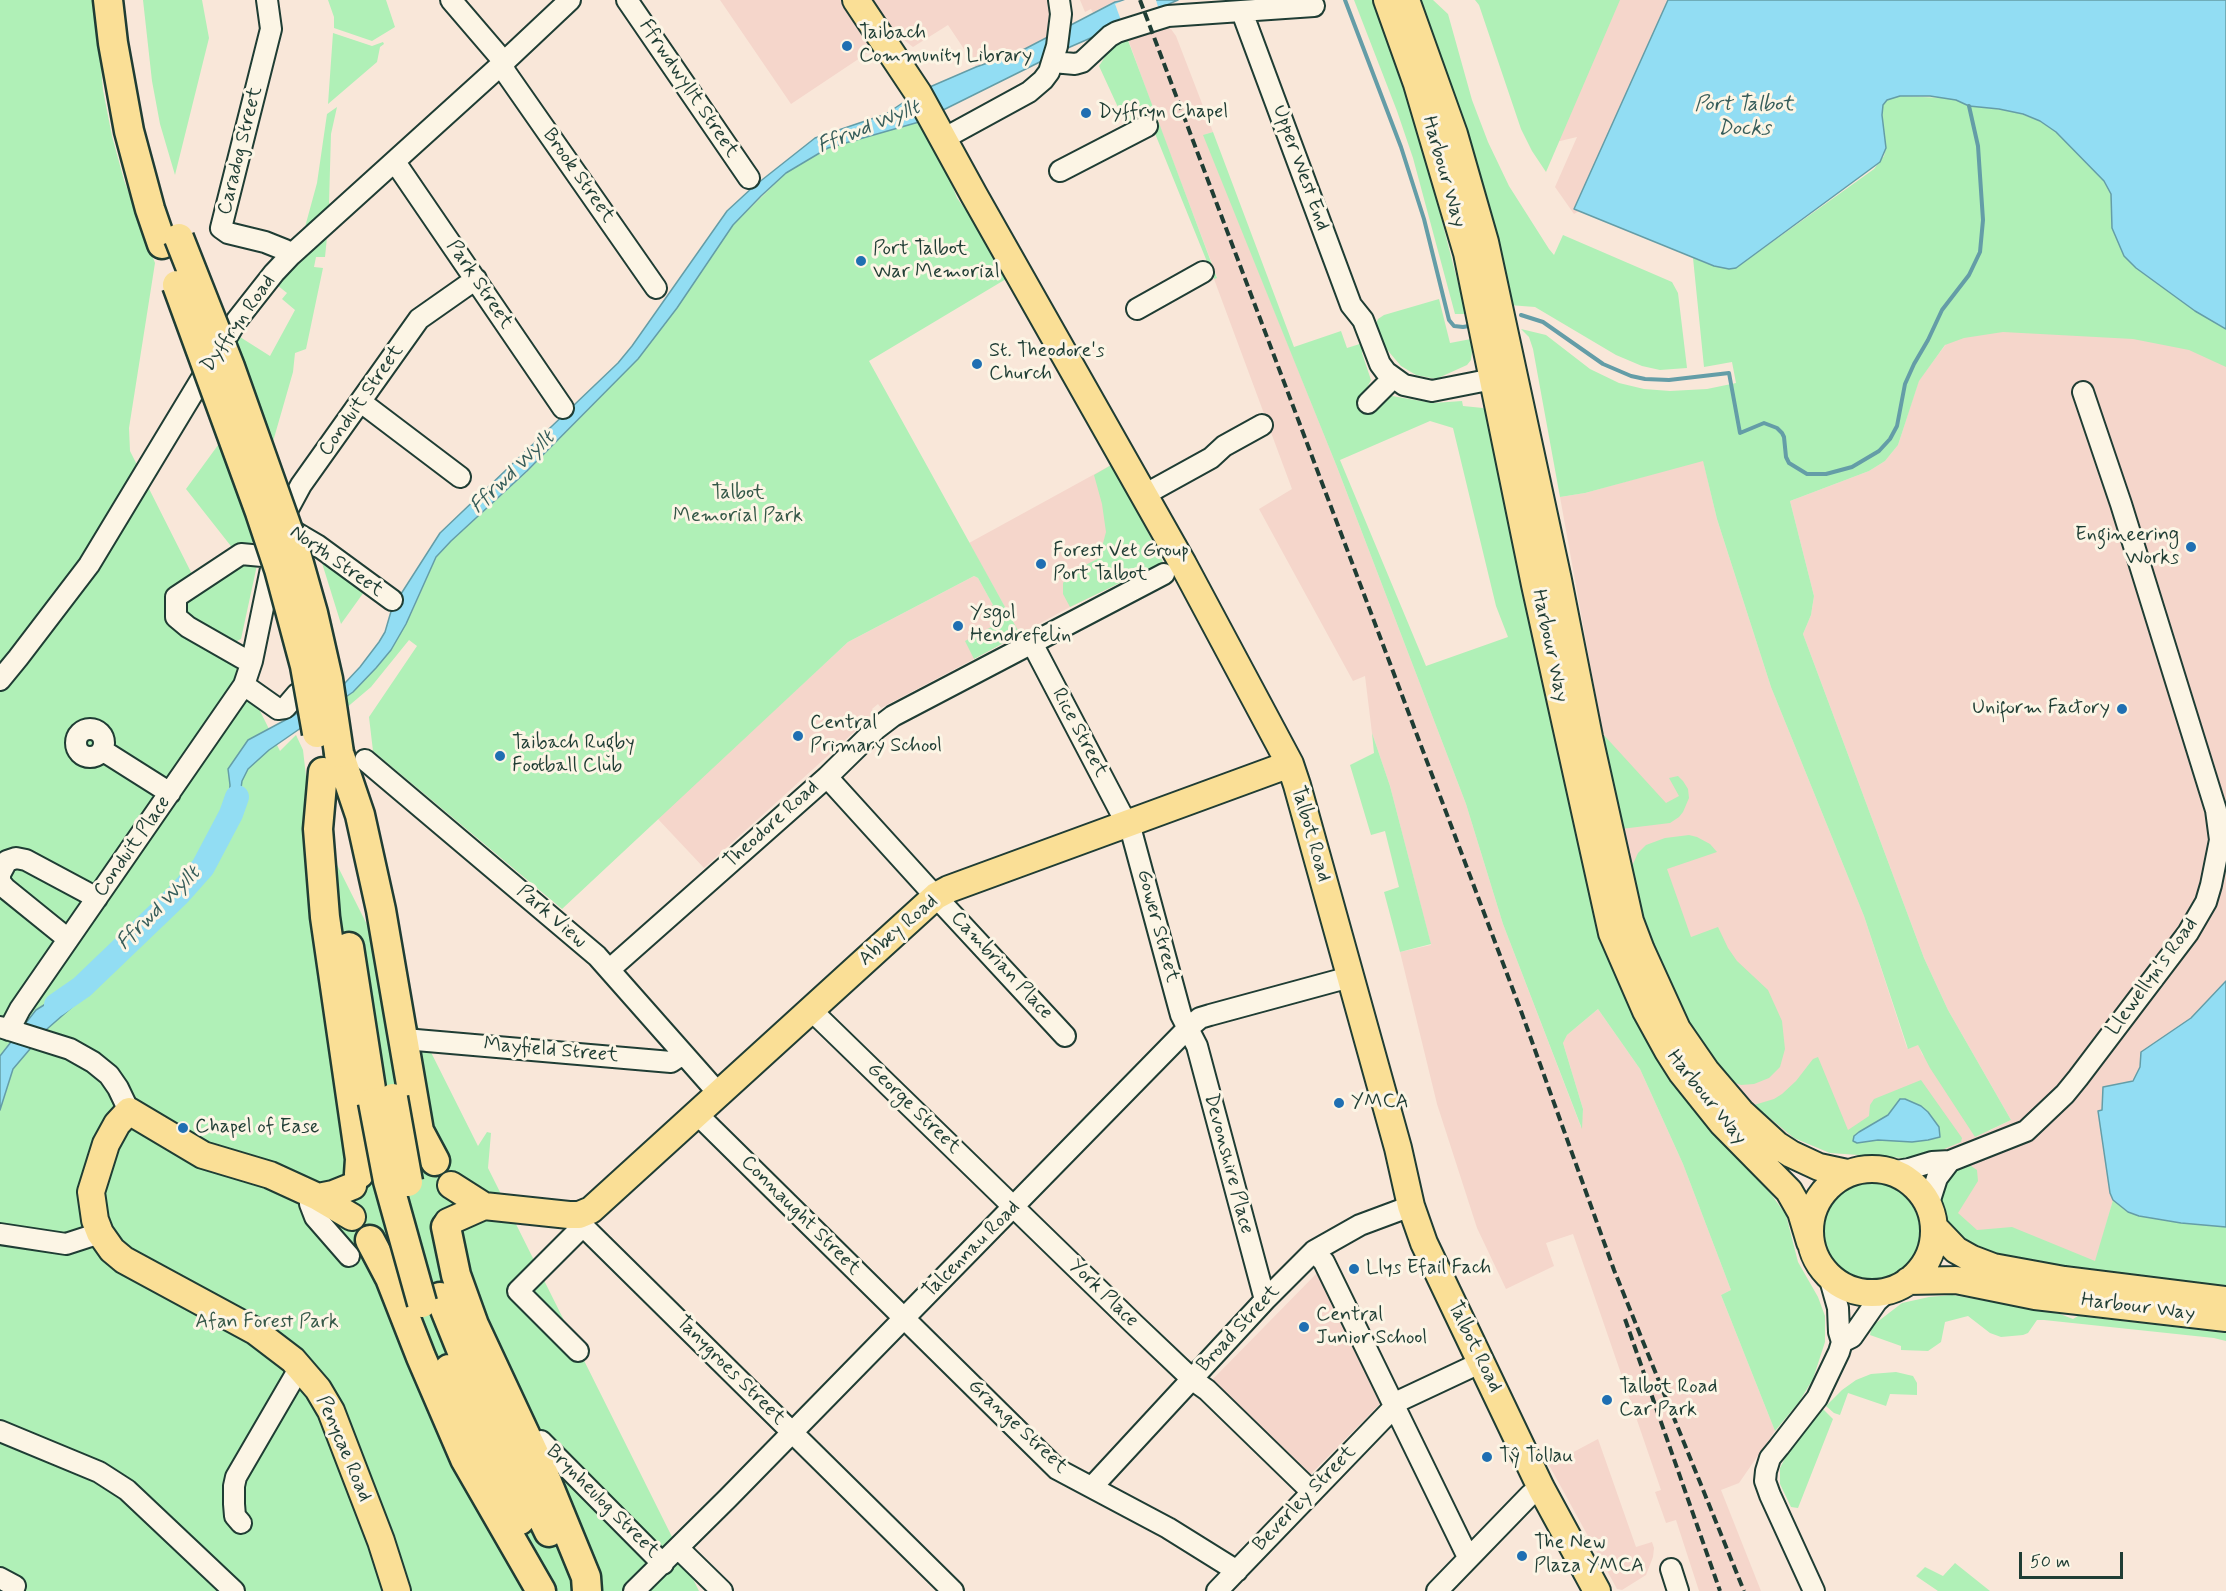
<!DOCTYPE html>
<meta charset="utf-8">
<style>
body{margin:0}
#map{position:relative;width:2226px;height:1591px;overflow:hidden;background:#f9e7d9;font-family:Mynerve,sans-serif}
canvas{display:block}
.scale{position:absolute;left:2019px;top:1552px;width:104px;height:27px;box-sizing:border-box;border:3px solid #1f3d34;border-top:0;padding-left:8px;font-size:18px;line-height:21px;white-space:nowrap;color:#1f3d34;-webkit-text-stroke:4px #fcf5e5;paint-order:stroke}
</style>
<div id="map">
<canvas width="2226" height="1591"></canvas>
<div class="scale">50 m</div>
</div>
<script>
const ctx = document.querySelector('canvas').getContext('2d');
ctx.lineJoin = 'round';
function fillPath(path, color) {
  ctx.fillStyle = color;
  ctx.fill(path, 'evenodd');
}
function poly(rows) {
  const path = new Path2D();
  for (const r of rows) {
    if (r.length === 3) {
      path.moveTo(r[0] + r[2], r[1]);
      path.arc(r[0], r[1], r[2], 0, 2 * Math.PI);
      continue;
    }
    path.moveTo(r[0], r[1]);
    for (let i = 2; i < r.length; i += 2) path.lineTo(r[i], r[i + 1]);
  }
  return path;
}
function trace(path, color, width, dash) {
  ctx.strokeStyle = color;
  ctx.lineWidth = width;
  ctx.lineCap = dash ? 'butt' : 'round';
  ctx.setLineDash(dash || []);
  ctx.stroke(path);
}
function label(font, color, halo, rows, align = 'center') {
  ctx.font = font + ' Mynerve,sans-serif';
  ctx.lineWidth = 6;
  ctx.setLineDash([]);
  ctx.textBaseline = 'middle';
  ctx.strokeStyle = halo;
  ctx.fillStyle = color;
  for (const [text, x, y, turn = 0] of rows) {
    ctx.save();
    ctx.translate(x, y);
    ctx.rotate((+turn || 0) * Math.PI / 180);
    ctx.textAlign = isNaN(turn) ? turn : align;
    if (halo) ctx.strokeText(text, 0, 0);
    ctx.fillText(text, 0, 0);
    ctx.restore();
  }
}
const built = poly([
 [720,0,1049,0,1050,17,1048,37,1019,52,976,67,948,25,913,47,900,37,875,48,791,104],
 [1080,0,1156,0,1165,26,1171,29,1176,36,1213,132,1204,135,1337,467,1466,804,1503,924,1581,1127,1583,1109,1563,1043,1567,1035,1598,1009,1640,1069,1683,1164,1731,1290,1721,1295,1775,1431,1739,1483,1721,1490,1761,1591,1699,1591,1676,1520,1666,1523,1655,1492,1661,1490,1573,1234,1546,1243,1554,1266,1506,1289,1477,1228,1437,1104,1400,952,1431,945,1390,786,1372,733,1365,676,1353,681,1259,509,1292,489,1214,279,1217,277,1155,114,1115,3,1093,13,1091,9,1085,12],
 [1489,0,1668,0,1574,209,1579,211,1574,214,1555,187,1577,137,1539,146],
 [2226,329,2226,981,2191,1018,2157,1042,2140,1058,2140,1067,2136,1078,2129,1082,2122,1082,2102,1110,2098,1111,2110,1193,2113,1200,2096,1261,2016,1264,1939,1209,1932,1154,1903,1158,1830,1153,1794,1138,1778,1127,1719,1072,1657,974,1615,803,1560,497,1585,493,1703,460,1717,519,1771,687,1864,916,1907,1048,1918,1044,1922,1054,1989,1131,2011,1120,1948,1010,1924,958,1803,634,1811,615,1814,596,1790,501,1869,471,1885,461,1898,445,1919,380,1956,331],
 [1113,464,1163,562,1070,607,1020,634,969,543],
 [974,576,978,578,1012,639,881,708,878,704,872,709,875,713,704,868,657,818,848,642],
 [1317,1273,1381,1403,1309,1476,1211,1381],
 [1598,1439,1636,1547,1652,1542,1654,1548,1653,1557,1646,1575,1622,1590,1617,1589,1549,1465]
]);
const green = poly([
 [0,0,95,0,103,90,112,136,124,180,155,263,129,428,130,451,200,590,205,590,228,576,233,565,248,559,257,565,241,639,235,642,225,641,280,751,296,735,303,750,310,811,478,1146,487,1132,491,1133,488,1168,699,1591,0,1591],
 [143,0,202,0,209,38,175,175,160,124,152,81],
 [328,0,386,0,395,27,372,41,334,28,334,17],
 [1354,0,1372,0,1421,140,1466,314,1455,314,1413,158,1397,111],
 [1418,0,1433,0,1448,14,1472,100,1488,142,1509,186,1549,249,1554,255,1563,235,1672,282,1678,293,1687,368,1660,370,1642,366,1616,355,1535,307,1509,305],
 [1475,0,1620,0,1546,172,1532,151,1521,129,1479,5],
 [333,33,372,46,383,42,384,44,380,47,377,62,328,104],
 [1126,35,1217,278,1214,279,1154,131,1128,129,1099,66,1114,43],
 [1900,96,1945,98,1956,100,1970,106,2013,111,2040,121,2056,132,2104,181,2111,194,2112,228,2136,268,2195,311,2226,329,2226,367,2189,350,2133,339,2003,332,1964,338,1945,345,1919,381,1898,445,1885,461,1869,471,1790,501,1814,596,1811,615,1803,634,1924,958,1948,1010,2011,1120,1975,1137,1930,1068,1918,1045,1908,1049,1864,916,1771,687,1717,519,1703,461,1585,493,1560,497,1533,349,1529,337,1521,329,1546,335,1590,369,1619,383,1644,389,1670,391,1707,389,1736,383,1732,362,1704,367,1693,258,1714,266,1736,268,1874,169,1884,156,1886,148,1882,115,1883,105,1887,100],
 [337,107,331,134,329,203,331,206,306,229,305,227,317,183,327,114],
 [919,122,950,180,957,198,977,226,1006,279,869,361,1020,634,974,659,965,641,997,624,989,608,993,605,978,578,974,576,848,642,562,909,373,751,369,717,417,646,409,640,371,687,345,709,345,698,353,692,411,614,436,557,451,541,527,472,638,359,677,308,733,225,786,173,828,148],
 [1213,132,1294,347,1341,331,1347,348,1366,342,1362,353,1371,380,1359,403,1392,396,1433,403,1462,401,1463,406,1483,408,1488,414,1563,773,1601,940,1633,1011,1665,1068,1699,1116,1771,1194,1786,1215,1798,1262,1818,1297,1825,1316,1825,1342,1813,1379,1799,1402,1775,1431,1721,1295,1731,1290,1683,1164,1640,1069,1598,1009,1567,1035,1563,1043,1583,1109,1582,1129,1503,924,1466,804,1337,467,1203,135],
 [1430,421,1453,428,1496,606,1508,637,1426,666,1340,460],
 [327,237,325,257,316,257,314,267,323,268,306,349,295,353,293,372,272,445,234,345,240,337,270,356,295,310,282,299,287,293,277,285],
 [1439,299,1450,343,1471,339,1472,351,1471,360,1467,365,1436,379,1416,375,1401,366,1377,338,1375,326,1378,319,1384,315],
 [221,441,256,541,234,550,186,489],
 [1113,464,1163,562,1070,607,1063,594,1063,583,1072,572,1099,558,1106,532,1102,504,1094,475],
 [322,563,364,592,341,624],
 [1372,733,1390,786,1431,944,1400,952,1384,892,1399,887,1385,831,1371,835,1350,765,1374,753],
 [1602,733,1666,803,1679,796,1669,778,1678,776,1683,781,1688,789,1689,798,1683,812,1679,817,1670,823,1621,829],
 [1689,835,1697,837,1710,844,1717,852,1667,869,1691,937,1718,927,1728,948,1737,961,1768,990,1782,1021,1785,1049,1780,1067,1769,1078,1754,1084,1741,1085,1733,1082,1719,1072,1668,997,1629,877,1632,866,1638,853,1646,845,1665,838],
 [1818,1057,1848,1130,1869,1116,1870,1105,1874,1099,1921,1080,1962,1138,1961,1142,1932,1154,1903,1158,1830,1153,1794,1138,1754,1105,1774,1099,1782,1094,1796,1081,1813,1059],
 [1905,1099,1937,1138,1912,1142,1878,1140,1857,1143,1853,1139,1859,1132,1888,1115,1900,1100],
 [1968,1164,1977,1170,1978,1181,1958,1213,1977,1230,2012,1227,2095,1261,2113,1200,2128,1212,2139,1216,2181,1223,2226,1227,2226,1292,2053,1270,1969,1249,1942,1219,1939,1203,1942,1184,1954,1171],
 [1869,1233,51],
 [1952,1295,2060,1314,2073,1319,2078,1316,2226,1333,2226,1341,2214,1338,2044,1320,2037,1320,2028,1333,2023,1335,2001,1337,1990,1333,1968,1316,1945,1322,1941,1342,1928,1351,1901,1350,1901,1346,1870,1335,1872,1326,1902,1303,1929,1297],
 [1896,1372,1913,1376,1917,1383,1917,1395,1890,1394,1886,1406,1848,1393,1840,1415,1834,1413,1826,1406,1842,1390,1856,1380,1871,1374],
 [1823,1409,1833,1419,1798,1508,1791,1507,1780,1484,1780,1468,1785,1458],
 [1955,1563,1990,1591,1938,1591,1916,1576,1925,1567,1943,1576]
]);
const water = poly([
 [1125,0,1178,0,1070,47,919,122,828,148,786,173,761,196,733,225,677,308,638,359,527,471,451,541,436,557,406,624,391,650,376,668,353,692,269,750,248,769,242,781,237,816,230,829,219,821,229,805,230,785,228,769,248,740,291,717,345,683,360,667,379,642,385,632,392,608,440,533,618,363,632,346,727,211,753,187,815,138,886,114,907,100,932,86,976,67,1019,52,1115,2,1125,0],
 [1668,0,2226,0,2226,329,2195,311,2136,268,2124,256,2112,228,2111,194,2104,181,2056,132,2040,121,2023,114,1999,109,1969,106,1956,100,1930,96,1900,96,1887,100,1883,105,1882,115,1886,148,1880,162,1736,268,1729,269,1714,266,1574,209,1668,0],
 [2226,981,2226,1227,2181,1223,2139,1216,2128,1212,2113,1200,2110,1193,2098,1111,2102,1110,2103,1087,2133,1081,2140,1067,2141,1052,2191,1018,2226,981],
 [79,983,87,994,47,1029,13,1069,0,1110,0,1056,36,1010,79,983],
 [1900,1099,1905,1099,1921,1106,1928,1112,1939,1127,1940,1137,1928,1140,1912,1142,1878,1140,1857,1143,1853,1141,1854,1136,1859,1132,1888,1115,1900,1099]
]);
const pier = poly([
 [1125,0,1156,0,1159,10,1122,23,1115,4]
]);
const stream = poly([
 [1345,0,1401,147,1424,219,1449,320,1454,326,1463,327,1469,326],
 [1521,315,1543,322,1603,364,1631,376,1645,379,1669,380,1729,373,1740,433,1764,423,1777,428,1782,433,1784,437,1786,457,1789,463,1807,474,1826,474,1852,467,1879,451,1890,439,1897,426,1905,384,1914,364,1928,340,1942,310,1969,275,1980,252,1983,220,1978,146,1969,106]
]);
const river = poly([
 [56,1005,82,987,179,894,203,867,231,814,237,797]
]);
const minor = poly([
 [267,0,271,29,221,228,228,233,265,242,285,250,291,255],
 [451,0,499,56,506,73,656,288],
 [627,0,749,178],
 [1242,12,1351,305,1363,320,1380,364,1386,372,1404,385,1432,391,1493,379],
 [1053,62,1075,64,1082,62,1110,36,1117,32,1168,16,1314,6],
 [943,139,1029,92,1043,80,1049,72,1057,46,1061,14,1059,0],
 [395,162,563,408],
 [1060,171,1147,126],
 [1137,309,1203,272],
 [361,402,460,477],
 [1368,403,1392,379],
 [1144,495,1211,458,1224,446,1262,425],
 [281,522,301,485,419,319,476,279],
 [283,525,317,545,392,600],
 [1032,643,1132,834,1181,1015,1197,1046,1265,1300],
 [252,661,244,659,188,627,176,617,176,597,241,554,273,557],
 [0,680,18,658,89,565,237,320,274,273,291,255,502,64,570,0],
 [244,685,278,709,285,708,297,694],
 [90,743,14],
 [102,750,170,793],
 [365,760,597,956,719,1094],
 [827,777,926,886,1065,1036],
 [0,874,7,861,16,858,26,860,97,898],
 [0,877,0,882,5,888,68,939],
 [610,969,827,777,876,729,893,716,1164,574],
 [811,1010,1134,1324,1193,1380,1207,1390,1312,1492],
 [0,1027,70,1049,93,1062,109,1075,118,1088,129,1111],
 [9,1030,20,1009,244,685,252,661,273,559],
 [416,1040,671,1062,683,1054],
 [697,1114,1057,1469,1168,1528,1237,1571],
 [1890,1172,1909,1169,1932,1162,1950,1161,2026,1131,2065,1094,2078,1078,2188,933,2206,902,2211,885,2220,840,2216,810,2121,504,2083,392],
 [311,1195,310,1204,315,1217,349,1256],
 [1928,1206,1937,1178,1950,1161],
 [579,1215,583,1226,953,1591],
 [0,1234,66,1244,100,1233],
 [1314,1251,1324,1262,1465,1551,1470,1556],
 [1842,1342,1852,1337,1877,1301,1888,1291],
 [578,1351,518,1291,583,1226],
 [0,1431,99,1472,127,1490,234,1591],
 [541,1441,663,1564],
 [1092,1487,1265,1300,1314,1251,1360,1225,1411,1206],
 [241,1523,235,1516,234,1504,234,1486,236,1477,300,1367],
 [678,1548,722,1591],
 [1671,1569,1678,1591],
 [0,1578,15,1586],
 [634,1591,728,1498,1187,1029,1200,1018,1210,1015,1350,977],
 [1217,1591,1401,1400,1482,1362],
 [1437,1591,1530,1495,1541,1488],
 [1814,1591,1770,1495,1765,1481,1766,1471,1770,1458,1779,1447,1817,1398,1839,1352,1842,1342,1839,1332,1838,1308,1829,1276]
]);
const major = poly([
 [856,0,918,93,974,195,1183,564,1290,764,1297,785,1398,1148,1411,1206,1424,1243,1541,1488,1597,1591],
 [1387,0,1417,84,1467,253,1535,585,1612,933,1646,1011,1668,1051,1682,1073,1722,1123,1789,1191,1801,1212,1810,1242],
 [1406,0,1454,134,1485,242,1558,580,1589,737,1630,921,1641,950,1677,1029,1706,1071,1741,1112,1777,1145,1791,1154,1819,1167,1847,1173],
 [1872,1231,62],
 [451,1185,484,1206,569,1215,579,1215,591,1210,936,896,949,889,1290,764],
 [318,1197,333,1194,353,1186],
 [352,1217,318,1197,270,1175,203,1155,129,1111,117,1124,106,1144,91,1192,95,1220,100,1233,112,1250,124,1260,255,1331,293,1360,318,1389,331,1411,381,1541,397,1591],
 [448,1222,484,1206],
 [1934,1227,1956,1250,1972,1259,1993,1267,2064,1280,2226,1300],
 [1908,1281,1956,1280,2035,1296,2226,1318]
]);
const highway = poly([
 [108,0,113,43,129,131,150,209,162,244],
 [339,753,360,815,381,910,419,1131,435,1161],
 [323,772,318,829,325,917,360,1159,359,1174],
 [349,947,373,1102],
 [446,1227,456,1275,474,1325,545,1477,586,1577,587,1591],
 [370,1240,390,1278,421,1357,465,1459,541,1591],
 [440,1297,465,1359,549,1532],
 [449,1369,520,1520]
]);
const rail = poly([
 [1140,0,1521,1011,1614,1270,1744,1591],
 [1625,1319,1720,1591]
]);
const highwayBridge = poly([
 [179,238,230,367,296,553,313,613,328,679,339,753],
 [177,285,260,512,279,569,305,666,317,733],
 [393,1098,408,1182],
 [373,1102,388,1181,422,1303]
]);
const markers = [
 [847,46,6,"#1f6fb2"],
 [1086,113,6,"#1f6fb2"],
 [861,261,6,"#1f6fb2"],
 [977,364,6,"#1f6fb2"],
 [2191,547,6,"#1f6fb2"],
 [1041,564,6,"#1f6fb2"],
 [958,626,6,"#1f6fb2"],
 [2122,709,6,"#1f6fb2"],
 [798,736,6,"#1f6fb2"],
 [500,756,6,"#1f6fb2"],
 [1339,1103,6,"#1f6fb2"],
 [183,1128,6,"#1f6fb2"],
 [1354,1269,6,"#1f6fb2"],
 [1304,1327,6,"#1f6fb2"],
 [1607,1400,6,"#1f6fb2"],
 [1487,1457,6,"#1f6fb2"],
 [1522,1556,6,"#1f6fb2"]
];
const poiNames = [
 ["Taibach",859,34],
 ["Community Library",859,57],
 ["Dyffryn Chapel",1098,113],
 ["Port Talbot",873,250],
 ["War Memorial",873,273],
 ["St. Theodore's",989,352],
 ["Church",989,375],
 ["Engineering",2179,536,"right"],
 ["Works",2179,559,"right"],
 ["Forest Vet Group",1053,552],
 ["Port Talbot",1053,575],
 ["Ysgol",970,614],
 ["Hendrefelin",970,637],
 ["Uniform Factory",2110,709,"right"],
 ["Central",810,724],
 ["Primary School",810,747],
 ["Taibach Rugby",512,744],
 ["Football Club",512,767],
 ["YMCA",1351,1103],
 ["Chapel of Ease",195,1128],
 ["Llys Efail Fach",1366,1269],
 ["Central",1316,1316],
 ["Junior School",1316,1339],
 ["Talbot Road",1619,1388],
 ["Car Park",1619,1411],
 ["Tŷ Tollau",1499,1457],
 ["The New",1534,1544],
 ["Plaza YMCA",1534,1567]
];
const streetNames = [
 ["Ffrwdwyllt Street",688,89,56],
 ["Caradog Street",241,151,-76],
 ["Upper West End",1300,168,70],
 ["Harbour Way",1443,172,74],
 ["Brook Street",578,176,55],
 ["Park Street",479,285,56],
 ["Dyffryn Road",239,324,-55],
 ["Conduit Street",362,401,-55],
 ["North Street",336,562,35],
 ["Harbour Way",1549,646,78],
 ["Rice Street",1079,733,62],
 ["Theodore Road",772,825,-42],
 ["Talbot Road",1310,834,74],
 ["Conduit Place",133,847,-55],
 ["Park View",551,917,41],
 ["Gower Street",1157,926,75],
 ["Abbey Road",899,931,-41],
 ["Cambrian Place",1001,966,47],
 ["Llewellyn's Road",2153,977,-54],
 ["Mayfield Street",551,1051,5],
 ["Harbour Way",1706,1098,51],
 ["George Street",913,1109,44],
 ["Devonshire Place",1228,1164,75],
 ["Connaught Street",800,1216,45],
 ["Talcennau Road",972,1250,-45],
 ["York Place",1103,1294,44],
 ["Harbour Way",2138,1308,7],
 ["Broad Street",1239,1329,-47],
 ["Talbot Road",1474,1347,64],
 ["Tanygroes Street",730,1371,45],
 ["Grange Street",1017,1427,43],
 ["Penycae Road",343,1449,67],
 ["Beverley Street",1305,1499,-46],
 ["Brynheulog Street",602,1502,45]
];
const parkNames = [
 ["Talbot",738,494],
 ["Memorial Park",738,517],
 ["Afan Forest Park",267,1323]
];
const waterNames = [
 ["Port Talbot",1744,106],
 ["Docks",1744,130],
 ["Ffrwd Wyllt",869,128,-22],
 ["Ffrwd Wyllt",513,473,-44],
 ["Ffrwd Wyllt",159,909,-45]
];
fillPath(built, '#f5d6cb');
fillPath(green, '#b0f0b7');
fillPath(water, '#92ddf3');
trace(water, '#649da7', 1.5);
fillPath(pier, '#f9e7d9');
trace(stream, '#649da7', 4);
trace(river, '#92ddf3', 24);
trace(minor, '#1f3d34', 24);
trace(major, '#1f3d34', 30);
trace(highway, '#1f3d34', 33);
trace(minor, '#fcf5e5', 20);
trace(major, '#fadf96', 26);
trace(highway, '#fadf96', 28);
trace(rail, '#1f3d34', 4, [9, 4.5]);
trace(highwayBridge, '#1f3d34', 33, []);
trace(highwayBridge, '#fadf96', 28);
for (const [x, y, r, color] of markers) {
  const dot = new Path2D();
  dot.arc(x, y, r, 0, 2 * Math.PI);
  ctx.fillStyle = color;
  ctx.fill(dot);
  trace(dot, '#fcf5e5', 2);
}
label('20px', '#1f3d34', '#fcf5e5', poiNames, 'left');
label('20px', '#1f3d34', '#fcf5e5', streetNames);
label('20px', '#355848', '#fcf5e5', parkNames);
label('italic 21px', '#365d5a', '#fcf5e5', waterNames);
</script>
